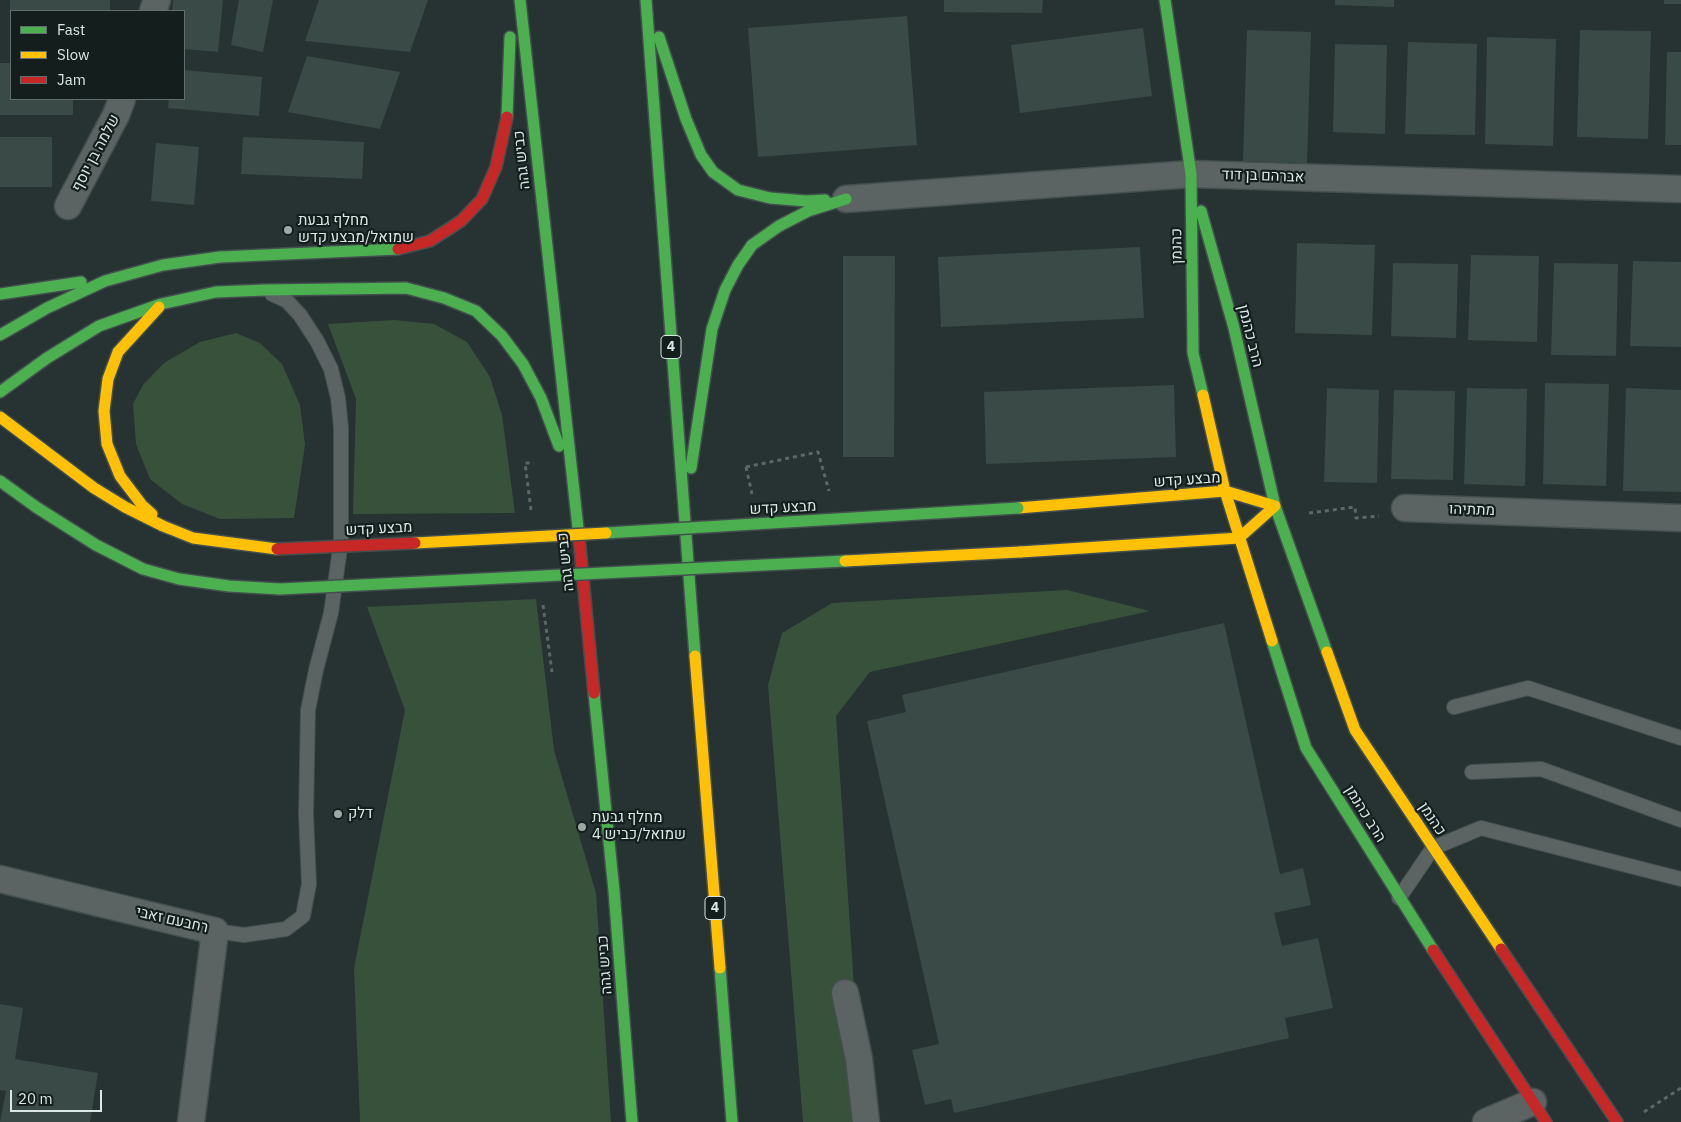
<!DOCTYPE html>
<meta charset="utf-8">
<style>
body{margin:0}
#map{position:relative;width:1681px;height:1122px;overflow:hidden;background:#263332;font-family:"IBM Plex Sans",sans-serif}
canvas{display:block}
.legend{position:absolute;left:10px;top:10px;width:175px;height:90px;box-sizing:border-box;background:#131e1d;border:1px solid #626e6d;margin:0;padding:6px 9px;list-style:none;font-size:15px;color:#d9e7e5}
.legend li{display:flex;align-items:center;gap:10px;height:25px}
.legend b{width:25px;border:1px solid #626e6d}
.scale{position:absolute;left:10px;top:1090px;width:92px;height:22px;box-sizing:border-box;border:2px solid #d9e7e5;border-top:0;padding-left:6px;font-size:15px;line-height:18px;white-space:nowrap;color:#d9e7e5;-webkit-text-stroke:4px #131e1d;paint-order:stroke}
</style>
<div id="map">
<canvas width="1681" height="1122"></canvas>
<ul class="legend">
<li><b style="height:6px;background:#4caf50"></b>Fast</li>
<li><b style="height:6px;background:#ffc107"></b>Slow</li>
<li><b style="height:6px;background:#c62828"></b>Jam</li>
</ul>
<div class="scale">20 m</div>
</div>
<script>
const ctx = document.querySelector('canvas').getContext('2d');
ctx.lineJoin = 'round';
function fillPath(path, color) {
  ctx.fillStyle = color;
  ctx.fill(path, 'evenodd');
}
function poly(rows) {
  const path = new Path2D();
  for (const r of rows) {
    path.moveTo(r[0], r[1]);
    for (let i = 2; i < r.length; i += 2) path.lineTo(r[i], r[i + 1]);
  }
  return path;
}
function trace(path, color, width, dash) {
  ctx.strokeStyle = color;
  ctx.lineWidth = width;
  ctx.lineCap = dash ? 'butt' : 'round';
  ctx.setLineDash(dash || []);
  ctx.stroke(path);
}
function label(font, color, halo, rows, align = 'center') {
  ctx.font = font + ' "IBM Plex Sans",Heebo,sans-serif';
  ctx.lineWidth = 4.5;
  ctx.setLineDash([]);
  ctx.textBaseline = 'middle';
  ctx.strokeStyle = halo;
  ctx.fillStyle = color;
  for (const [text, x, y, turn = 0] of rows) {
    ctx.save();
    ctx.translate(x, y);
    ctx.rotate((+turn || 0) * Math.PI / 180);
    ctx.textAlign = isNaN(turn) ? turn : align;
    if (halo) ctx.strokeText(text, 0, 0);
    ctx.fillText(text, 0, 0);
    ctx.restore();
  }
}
const green = poly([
 [394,320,434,324,467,342,490,377,502,415,515,513,353,514,356,399,328,324],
 [236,333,260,343,282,364,300,405,305,445,294,518,220,519,182,504,150,479,136,444,133,404,143,385,164,363,200,342],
 [1067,590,1150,611,870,672,836,716,863,1122,803,1122,768,685,782,633,832,603],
 [536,599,554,750,596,893,611,1122,360,1122,354,968,405,710,367,607]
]);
const building = poly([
 [10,0,110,0,110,11,10,11],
 [173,0,223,0,218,52,184,49,184,11,172,11],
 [239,0,273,0,263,52,231,45],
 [319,0,428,0,410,52,305,41],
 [944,0,1043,0,1042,13,944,12],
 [1335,0,1394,0,1394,7,1335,5],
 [1664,0,1681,0,1681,4,1664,4],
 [907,16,917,145,758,157,748,28],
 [1143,28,1152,96,1020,113,1011,45],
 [1247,30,1311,32,1307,163,1243,161],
 [1580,30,1651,31,1648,139,1577,137],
 [1487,37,1556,39,1553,146,1485,144],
 [1408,42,1477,44,1475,135,1405,134],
 [1335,44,1387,45,1385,134,1333,132],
 [1667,52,1681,52,1681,145,1665,145],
 [307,56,400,72,380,129,288,112],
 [0,63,11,63,11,99,73,99,73,115,0,115],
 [184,70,262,77,259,116,168,108,169,99,184,99],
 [0,137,52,137,52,187,0,187],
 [243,137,364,142,362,179,241,174],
 [156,143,199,147,194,205,151,201],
 [1297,243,1375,245,1372,335,1295,333],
 [1140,247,1144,318,941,327,938,257],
 [1471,255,1539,256,1537,342,1468,340],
 [843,256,895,256,894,457,843,457],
 [1633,261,1681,262,1681,347,1630,346],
 [1393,263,1458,264,1456,338,1391,336],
 [1554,263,1618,264,1616,356,1551,355],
 [1545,383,1609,384,1606,486,1543,484],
 [1174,385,1176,457,986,464,984,392],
 [1327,388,1379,390,1377,483,1324,482],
 [1467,388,1527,389,1525,486,1464,484],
 [1626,388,1681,390,1681,492,1623,491],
 [1394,390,1455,391,1453,480,1391,479],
 [1224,623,1280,874,1303,868,1311,905,1274,913,1282,946,1318,938,1333,1008,1285,1018,1289,1038,954,1113,951,1099,925,1105,912,1050,939,1044,867,721,906,712,902,695],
 [0,1004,23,1008,15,1059,98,1073,90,1122,0,1122,6,1091,0,1090]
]);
const path = poly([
 [746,467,818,452,829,491],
 [531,510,525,463,534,463],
 [1309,513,1355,507,1356,518,1379,516],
 [543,605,552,672],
 [1644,1112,1681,1088]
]);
const lane = poly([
 [1454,707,1528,688,1681,738],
 [1472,772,1541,769,1681,820],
 [1399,898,1433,848,1481,828,1681,879],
 [215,931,244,935,286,929,303,916,309,884,306,814,308,710,316,670,331,613,341,541,341,428,338,398,331,369,317,341,300,315,287,301,272,294]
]);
const street = poly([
 [153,11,157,0],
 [846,199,1191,174,1681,189],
 [68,206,116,115,122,99],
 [1405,508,1681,518],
 [0,879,215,931,191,1122],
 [845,993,859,1059,866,1122],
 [1486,1122,1533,1102]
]);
const fast = poly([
 [520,0,579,537],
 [646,0,695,656],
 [1165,0,1191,174,1193,353,1203,395],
 [659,37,686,119,701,155,713,172,738,190,770,198,806,201,825,200],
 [507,117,510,37],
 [1201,211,1234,328,1275,506,1327,652],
 [265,290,406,288,444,298,476,311,502,336,523,364,541,398,559,446],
 [0,294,81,282],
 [0,335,47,308,105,281,163,265,220,257,398,249],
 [0,392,47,358,99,326,161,304,216,292,265,290],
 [691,468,712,329,725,290,738,265,752,245,779,226,808,211,846,199],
 [0,481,36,507,96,545,143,569,179,579,229,586,280,589],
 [1272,641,1306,748,1433,950],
 [594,693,614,891,632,1122],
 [720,968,732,1122]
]);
const slow = poly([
 [1203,395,1225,491,1272,641],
 [0,417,94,488,125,507,163,526,193,538,277,549],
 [1018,508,1225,491,1275,506],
 [152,514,142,505,120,476,107,444,104,411,108,379,118,352,159,307],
 [1020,552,1239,538,1275,506],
 [1327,652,1355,730,1501,949],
 [695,656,720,968]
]);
const jam = poly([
 [398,249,430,241,461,221,482,199,496,167,507,117],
 [579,537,594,693],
 [1501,949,1617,1122],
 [1433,950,1546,1122]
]);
const pathBridge = poly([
 [746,467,752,494]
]);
const fastBridge = poly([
 [606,533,1018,508],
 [280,589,845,561]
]);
const slowBridge = poly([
 [415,543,606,533],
 [845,561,1020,552]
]);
const jamBridge = poly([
 [277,549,415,543]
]);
const markers = [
 [288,230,5,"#9aa8a6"],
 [338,814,5,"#9aa8a6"],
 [582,827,5,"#9aa8a6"]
];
const shields = [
 [671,347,20],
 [715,908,20]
];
const shieldNames = [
 ["4",671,347],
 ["4",715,908]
];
const streetNames = [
 ["שלמה בן יוסף",96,153,-62],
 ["כביש גהה",522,160,-96],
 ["אברהם בן דוד",1263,176,2],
 ["כהנמן",1177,246,-91],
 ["הרב כהנמן",1250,336,76],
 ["מבצע קדש",1187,480,-4],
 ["מבצע קדש",783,508,-3],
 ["מתתיהו",1472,510,2],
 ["מבצע קדש",379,529,-3],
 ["כביש גהה",566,562,-96],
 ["הרב כהנמן",1365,814,58],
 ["כהנמן",1432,819,56],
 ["רחבעם זאבי",172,920,13],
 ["כביש גהה",605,965,-94]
];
const poiNames = [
 ["מחלף גבעת",298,221],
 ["שמואל/מבצע קדש",298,238],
 ["דלק",348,814],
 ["מחלף גבעת",592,818],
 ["שמואל/כביש 4",592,835]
];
fillPath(green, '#38513b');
fillPath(building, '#3a4a46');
trace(lane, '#434f4e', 16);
trace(street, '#434f4e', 29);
trace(fast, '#434f4e', 14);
trace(slow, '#434f4e', 14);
trace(jam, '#434f4e', 14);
trace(path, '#5d6765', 3, [4, 4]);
trace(lane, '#5b6463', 14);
trace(street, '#5b6463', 26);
trace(fast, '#4caf50', 11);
trace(slow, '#ffc107', 11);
trace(jam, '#c62828', 11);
trace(fastBridge, '#434f4e', 14, []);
trace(slowBridge, '#434f4e', 14, []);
trace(jamBridge, '#434f4e', 14, []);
trace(pathBridge, '#5d6765', 3, [4, 4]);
trace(fastBridge, '#4caf50', 11);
trace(slowBridge, '#ffc107', 11);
trace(jamBridge, '#c62828', 11);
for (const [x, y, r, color] of markers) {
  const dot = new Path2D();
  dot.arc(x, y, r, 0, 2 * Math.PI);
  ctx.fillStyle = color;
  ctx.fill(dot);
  trace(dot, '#131e1d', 2);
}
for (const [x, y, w] of shields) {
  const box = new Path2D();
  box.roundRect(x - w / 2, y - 11.5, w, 23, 4);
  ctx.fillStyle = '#131e1d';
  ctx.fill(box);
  trace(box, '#d9e7e5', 1);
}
label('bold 14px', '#d9e7e5', null, shieldNames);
label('15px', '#d9e7e5', '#131e1d', streetNames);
label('15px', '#d9e7e5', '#131e1d', poiNames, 'left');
</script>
